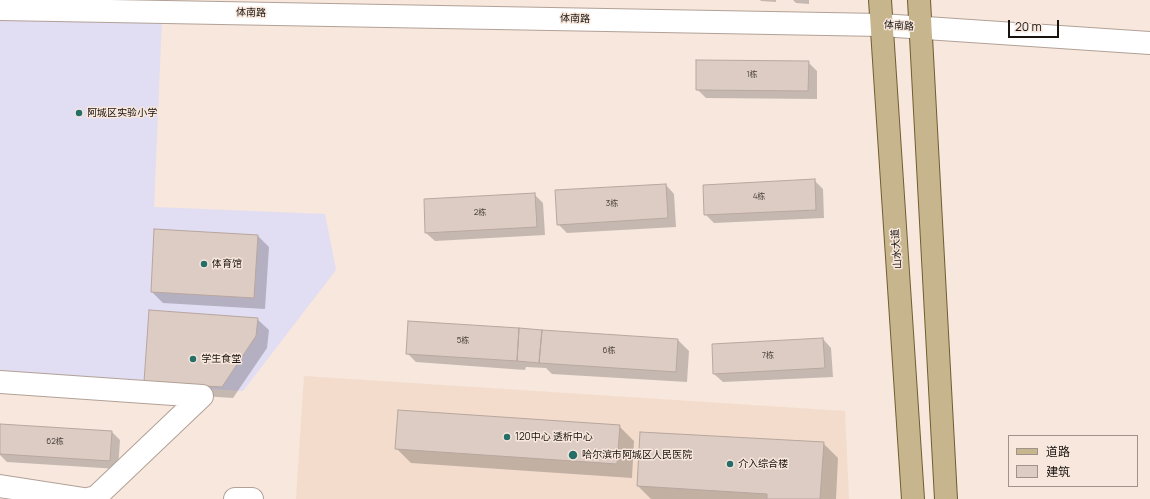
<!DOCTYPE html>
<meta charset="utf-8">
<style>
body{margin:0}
#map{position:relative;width:1150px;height:499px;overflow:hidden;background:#f7e7dc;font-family:Manrope,"Noto Sans SC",sans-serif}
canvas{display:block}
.legend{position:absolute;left:1008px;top:435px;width:130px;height:52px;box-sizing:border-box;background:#f7e7dc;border:1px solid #9e928a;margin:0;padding:5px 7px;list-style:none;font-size:12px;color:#19130f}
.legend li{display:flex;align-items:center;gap:8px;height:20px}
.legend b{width:20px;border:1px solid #9e928a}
.scale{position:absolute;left:1008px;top:20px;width:51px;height:18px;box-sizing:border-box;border:2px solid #19130f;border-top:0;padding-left:5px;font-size:12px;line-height:14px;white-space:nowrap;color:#19130f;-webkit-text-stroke:3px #f7e7dc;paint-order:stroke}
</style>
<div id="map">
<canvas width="1150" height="499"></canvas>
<ul class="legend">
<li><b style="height:5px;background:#c7b68d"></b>道路</li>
<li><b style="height:11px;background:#ddccc3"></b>建筑</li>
</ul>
<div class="scale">20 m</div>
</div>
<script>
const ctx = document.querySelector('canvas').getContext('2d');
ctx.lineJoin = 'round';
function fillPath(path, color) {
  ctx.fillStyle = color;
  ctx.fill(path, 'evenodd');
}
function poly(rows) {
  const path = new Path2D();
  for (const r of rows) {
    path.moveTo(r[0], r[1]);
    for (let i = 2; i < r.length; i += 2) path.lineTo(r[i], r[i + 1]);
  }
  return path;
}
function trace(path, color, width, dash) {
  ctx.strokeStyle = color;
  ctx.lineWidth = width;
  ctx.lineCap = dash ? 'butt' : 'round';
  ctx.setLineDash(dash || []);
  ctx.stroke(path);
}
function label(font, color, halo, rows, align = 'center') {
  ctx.font = font + ' Manrope,"Noto Sans SC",sans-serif';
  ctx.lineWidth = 3;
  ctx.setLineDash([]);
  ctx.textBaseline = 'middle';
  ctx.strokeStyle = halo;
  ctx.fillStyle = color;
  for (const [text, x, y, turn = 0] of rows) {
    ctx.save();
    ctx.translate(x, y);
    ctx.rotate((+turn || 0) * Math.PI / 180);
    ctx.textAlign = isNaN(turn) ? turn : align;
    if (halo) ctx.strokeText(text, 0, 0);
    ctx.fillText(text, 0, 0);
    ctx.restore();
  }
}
const built = poly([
 [304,376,845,411,849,499,296,499]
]);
const education = poly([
 [0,14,162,20,154,207,325,214,336,270,243,391,0,377]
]);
const shadow = poly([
 [760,0,776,0,776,2,761,1],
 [793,0,809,0,809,4,796,3],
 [808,62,817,71,817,99,706,98,697,89],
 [814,180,823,189,824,218,714,223,705,214],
 [666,185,674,194,676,227,567,233,558,224],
 [534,194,543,203,545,235,435,241,426,233],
 [258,236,269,247,265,309,163,303,152,292],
 [257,319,269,330,267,348,233,398,156,393],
 [823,339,831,348,833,377,723,382,714,374],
 [678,340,689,351,687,382,552,374,546,368,526,367,525,370,416,362,407,353],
 [0,425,111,431,120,440,118,469,7,462,0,455],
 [619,426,634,441,632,478,411,463,396,448],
 [823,443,838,458,836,499,651,499,638,486]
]);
const building = poly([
 [696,60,809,61,808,91,696,90,696,60],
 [815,179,816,210,704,215,703,185,815,179],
 [666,184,668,218,557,225,555,190,666,184],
 [535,193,537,227,425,233,424,199,535,193],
 [154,229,258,235,254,298,151,292,154,229],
 [149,310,258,318,256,336,222,387,144,382,149,310],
 [408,321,519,328,517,361,406,354,408,321],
 [519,328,542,330,539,363,517,361,519,328],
 [542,330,678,339,676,372,539,363,542,330],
 [823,338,825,368,713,374,712,344,823,338],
 [398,410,620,425,617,464,395,449,398,410],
 [0,424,112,431,110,461,0,454,0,424],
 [640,432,824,442,820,499,767,499,767,494,637,486,640,432]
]);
const minor = poly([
 [0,9,881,25,1150,43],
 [0,382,202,396],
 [0,486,84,499],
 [88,499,96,497,202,396],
 [235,499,252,499]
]);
const major = poly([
 [880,0,913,499],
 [919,0,946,499]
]);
const markers = [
 [79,113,4,"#266f68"],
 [204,264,4,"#266f68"],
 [193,359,4,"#266f68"],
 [507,437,4,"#266f68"],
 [573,455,5,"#266f68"],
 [730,464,4,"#266f68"]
];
const numberNames = [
 ["1栋",752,75],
 ["4栋",759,197],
 ["3栋",612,204],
 ["2栋",480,213],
 ["5栋",463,341],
 ["6栋",609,351],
 ["7栋",768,356],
 ["62栋",55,442]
];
const streetNames = [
 ["体南路",251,13,1],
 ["体南路",575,19,1],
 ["体南路",899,26,4],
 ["山水大道",897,249,-94]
];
const poiNames = [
 ["阿城区实验小学",87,113],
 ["体育馆",212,264],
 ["学生食堂",201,359],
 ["120中心 透析中心",515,437],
 ["哈尔滨市阿城区人民医院",582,455],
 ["介入综合楼",738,464]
];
fillPath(built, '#f3dccc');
fillPath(education, '#e1ddf3');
fillPath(shadow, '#0003');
fillPath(building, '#ddccc3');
trace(building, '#b8a79e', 1);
trace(minor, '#b1a197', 24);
trace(major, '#715d30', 24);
trace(minor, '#fff', 22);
trace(major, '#c7b68d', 22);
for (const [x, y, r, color] of markers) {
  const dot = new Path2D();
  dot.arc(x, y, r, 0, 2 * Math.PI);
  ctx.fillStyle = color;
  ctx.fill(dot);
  trace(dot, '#f7e7dc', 1.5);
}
label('8px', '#4a413c', null, numberNames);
label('10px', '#19130f', '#f7e7dc', streetNames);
label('10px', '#19130f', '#f7e7dc', poiNames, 'left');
</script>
